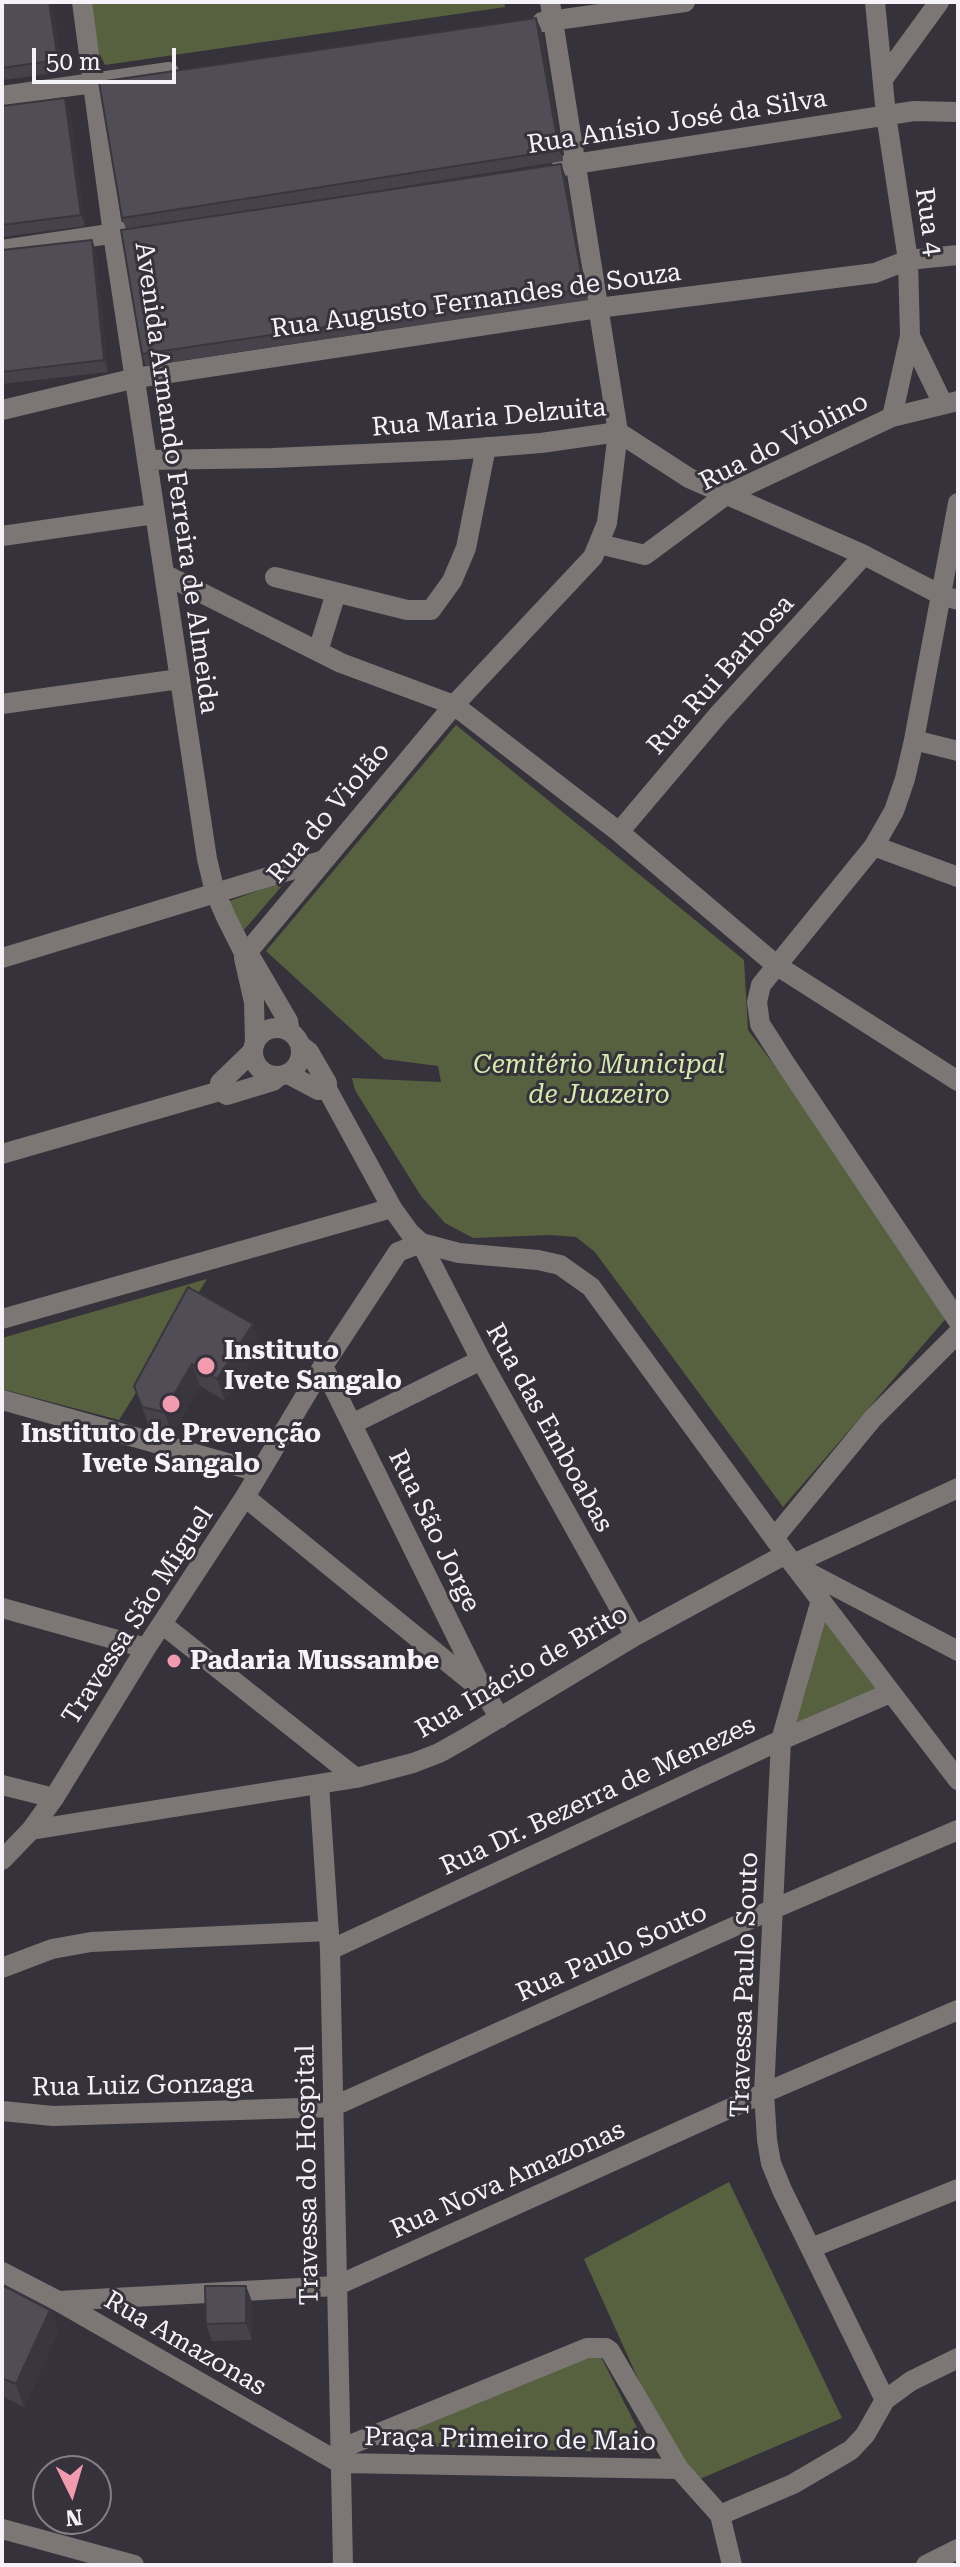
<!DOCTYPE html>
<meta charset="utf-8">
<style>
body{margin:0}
#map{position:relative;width:960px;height:2567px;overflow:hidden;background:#36323b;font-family:"Roboto Serif",serif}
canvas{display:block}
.frame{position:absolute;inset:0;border:4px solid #f5f3f9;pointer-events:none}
.north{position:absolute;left:32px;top:2455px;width:80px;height:80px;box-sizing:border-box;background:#36323b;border:2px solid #827f87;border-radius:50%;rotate:175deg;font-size:22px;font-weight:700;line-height:32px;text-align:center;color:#f5f3f9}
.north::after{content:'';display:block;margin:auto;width:28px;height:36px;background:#f29aae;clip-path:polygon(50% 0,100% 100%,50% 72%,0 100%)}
.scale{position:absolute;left:32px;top:48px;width:144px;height:36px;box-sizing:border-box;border:4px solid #f5f3f9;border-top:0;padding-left:10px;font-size:24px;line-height:28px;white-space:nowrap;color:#f5f3f9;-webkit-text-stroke:6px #36323b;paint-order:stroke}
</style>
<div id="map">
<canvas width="960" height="2567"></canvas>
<div class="frame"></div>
<div class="north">N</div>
<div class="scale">50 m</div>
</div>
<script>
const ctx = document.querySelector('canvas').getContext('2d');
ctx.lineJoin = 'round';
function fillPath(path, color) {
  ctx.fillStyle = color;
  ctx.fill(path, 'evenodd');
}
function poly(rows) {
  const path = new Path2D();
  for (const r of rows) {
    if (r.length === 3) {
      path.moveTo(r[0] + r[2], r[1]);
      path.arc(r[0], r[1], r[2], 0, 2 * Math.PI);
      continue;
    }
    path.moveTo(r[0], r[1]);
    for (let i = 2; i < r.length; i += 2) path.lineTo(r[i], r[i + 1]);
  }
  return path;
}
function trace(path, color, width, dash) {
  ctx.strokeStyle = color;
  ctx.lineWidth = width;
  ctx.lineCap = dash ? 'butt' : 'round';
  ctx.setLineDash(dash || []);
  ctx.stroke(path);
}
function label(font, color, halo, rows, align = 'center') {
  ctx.font = font + ' "Roboto Serif",serif';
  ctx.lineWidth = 6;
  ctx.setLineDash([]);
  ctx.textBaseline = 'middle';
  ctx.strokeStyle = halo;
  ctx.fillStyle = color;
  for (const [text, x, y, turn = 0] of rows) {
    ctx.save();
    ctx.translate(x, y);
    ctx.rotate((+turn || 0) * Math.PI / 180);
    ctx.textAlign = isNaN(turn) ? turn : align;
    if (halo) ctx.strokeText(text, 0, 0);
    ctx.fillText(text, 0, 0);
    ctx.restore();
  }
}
const green = poly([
 [91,2,504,2,505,7,105,65,97,49],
 [456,725,744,960,748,1030,955,1308,783,1507,595,1252,576,1237,550,1235,473,1238,445,1223,421,1196,355,1090,352,1078,441,1082,438,1066,384,1059,266,951],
 [287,880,244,930,227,902],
 [207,1279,119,1420,2,1389,2,1338],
 [821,1600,890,1693,781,1740],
 [729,2182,842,2418,686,2485,584,2259],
 [597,2349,650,2453,366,2445]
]);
const minor = poly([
 [82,2,113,234,207,859,215,892,226,917,245,955,250,956,288,1021,290,1032],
 [875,2,886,115,908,260,910,336,892,417],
 [542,22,685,2],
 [883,79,939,2],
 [2,96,169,72],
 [562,166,914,111,958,112],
 [2,250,123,232],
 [910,336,943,404],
 [2,410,136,378,598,308,875,273,908,260,958,255],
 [147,460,273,458,453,450,541,443,618,432,689,478,864,555,941,595,958,600],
 [958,503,914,740,905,779,894,811,874,846,761,985,757,1002,760,1024,783,1060,958,1321],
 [2,536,154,514],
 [599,544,645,555,726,495,892,417,958,401],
 [166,575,341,663,454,705,619,832,776,965,958,1081],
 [275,577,407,610,431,610,452,581,466,548,486,447],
 [318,651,336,593],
 [2,704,179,679],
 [914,740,958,751],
 [619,832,718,715,864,555],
 [874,846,958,877],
 [245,955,454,705,593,557,607,523,618,432,550,2],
 [2,958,324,860],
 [244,958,254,1002,255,1043],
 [277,1052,24],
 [300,1045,309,1052,327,1083,327,1089,392,1208,410,1233,421,1243,459,1253,538,1260,560,1265,591,1287,793,1564,958,1780],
 [288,1074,318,1090,327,1089],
 [220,1091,220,1083,253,1051],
 [2,1154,220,1091,227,1095,273,1081,279,1076],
 [421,1243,481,1360,635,1636],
 [2,1319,392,1208],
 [323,1366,484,1692,500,1718],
 [2,1400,259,1472],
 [352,1424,481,1360],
 [245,1497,478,1687],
 [775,1537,873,1418,958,1333],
 [793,1564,958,1488],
 [800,1568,958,1651],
 [821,1600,781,1740,764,2093,767,2140,771,2163,782,2190,885,2400],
 [2,1608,146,1648],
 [162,1624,356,1778],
 [319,1784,330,1950,343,2565],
 [2,1785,54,1798],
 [31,1830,356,1778,413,1763,439,1753,464,1739,635,1636,786,1554],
 [2,1860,31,1830,54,1798,146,1648,245,1497,323,1366,398,1252,421,1243],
 [330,1950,781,1740,890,1693],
 [2,1968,52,1949,91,1942,329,1931],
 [2,2111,53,2116,332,2107,771,1910,958,1830],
 [811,2248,958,2189],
 [2,2272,58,2301,340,2463,679,2469],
 [58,2301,336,2286,764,2093,958,2010],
 [340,2449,587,2348,606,2348,610,2351,679,2469,720,2515,732,2565],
 [720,2515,793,2484,851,2450,865,2435,885,2400,911,2381,958,2358],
 [2,2529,134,2565],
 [926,2565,958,2549]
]);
const wall = poly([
 [2,2,52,2,63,72,2,80],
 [536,18,541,29,563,161,230,214,561,164,565,175,588,300,146,366,142,354,126,229,122,218],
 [2,106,70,110,85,226,2,237],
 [2,250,96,251,108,372,2,384],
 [253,1324,261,1346,225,1401,200,1386,173,1434,150,1429,134,1386],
 [2,2285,50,2310,58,2332,24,2407,2,2396],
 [246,2286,252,2302,252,2340,212,2341,206,2324]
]);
const shadedWall = poly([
 [49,2,52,2,63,72,58,60],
 [536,18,541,29,563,161,559,150],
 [65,98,70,110,85,226,81,215],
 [561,164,565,175,588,300,584,289],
 [92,240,96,251,108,372,104,360],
 [253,1324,261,1346,225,1401,217,1379],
 [192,1364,200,1386,173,1434,164,1412],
 [246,2286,252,2302,252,2340,246,2323],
 [50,2310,58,2332,24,2407,16,2384]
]);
const building = poly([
 [2,2,49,2,58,60,2,68,2,2],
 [536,18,559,150,122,218,99,82,536,18],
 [65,98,81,215,2,225,2,106,65,98],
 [561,164,584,289,142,354,121,230,561,164],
 [92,240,104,360,2,372,2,250,92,240],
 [188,1287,253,1324,217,1379,192,1364,164,1412,142,1407,134,1386,188,1287],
 [2,2285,50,2310,16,2384,2,2378,2,2285],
 [205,2286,246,2286,246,2323,206,2324,205,2286]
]);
const markers = [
 [206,1366,10,"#f29aae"],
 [171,1404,10,"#f29aae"],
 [174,1661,8,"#f29aae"]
];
const streetNames = [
 ["Rua Anísio José da Silva",677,122,-9],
 ["Rua 4",928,222,82],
 ["Rua Augusto Fernandes de Souza",476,301,-8],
 ["Rua Maria Delzuita",489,418,-5],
 ["Rua do Violino",784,442,-27],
 ["Avenida Armando Ferreira de Almeida",176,478,82],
 ["Rua Rui Barbosa",721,675,-48],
 ["Rua do Violão",329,813,-50],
 ["Rua das Emboabas",549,1428,61],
 ["Rua São Jorge",434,1531,64],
 ["Travessa São Miguel",138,1616,-57],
 ["Rua Inácio de Brito",522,1672,-30],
 ["Rua Dr. Bezerra de Menezes",598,1796,-25],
 ["Rua Paulo Souto",612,1953,-24],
 ["Travessa Paulo Souto",745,1985,-88],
 ["Rua Luiz Gonzaga",143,2086,-1],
 ["Travessa do Hospital",308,2175,-91],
 ["Rua Nova Amazonas",508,2180,-24],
 ["Rua Amazonas",185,2344,30],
 ["Praça Primeiro de Maio",510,2440,1]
];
const parkNames = [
 ["Cemitério Municipal",599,1065],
 ["de Juazeiro",599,1095]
];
const poiNames = [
 ["Instituto",224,1351],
 ["Ivete Sangalo",224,1381],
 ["Instituto de Prevenção",171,1434,"center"],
 ["Ivete Sangalo",171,1464,"center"],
 ["Padaria Mussambe",190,1661]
];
fillPath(green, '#57613f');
trace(minor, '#7c7675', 20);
fillPath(wall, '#46424b');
fillPath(shadedWall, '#39363d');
fillPath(building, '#514d57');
trace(building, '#39363d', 2);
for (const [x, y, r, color] of markers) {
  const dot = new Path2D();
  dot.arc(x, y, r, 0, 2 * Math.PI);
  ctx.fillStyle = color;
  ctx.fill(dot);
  trace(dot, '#36323b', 3);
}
label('26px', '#f5f3f9', '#36323b', streetNames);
label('italic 26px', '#d6eaab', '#36323b', parkNames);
label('bold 26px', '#f5f3f9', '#36323b', poiNames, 'left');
</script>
